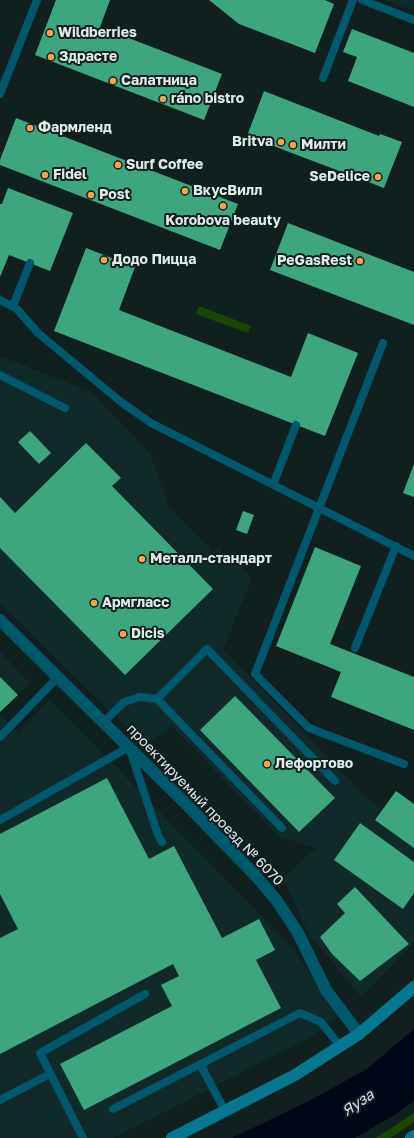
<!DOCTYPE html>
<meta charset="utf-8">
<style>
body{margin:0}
canvas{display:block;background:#0f201f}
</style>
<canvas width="414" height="1138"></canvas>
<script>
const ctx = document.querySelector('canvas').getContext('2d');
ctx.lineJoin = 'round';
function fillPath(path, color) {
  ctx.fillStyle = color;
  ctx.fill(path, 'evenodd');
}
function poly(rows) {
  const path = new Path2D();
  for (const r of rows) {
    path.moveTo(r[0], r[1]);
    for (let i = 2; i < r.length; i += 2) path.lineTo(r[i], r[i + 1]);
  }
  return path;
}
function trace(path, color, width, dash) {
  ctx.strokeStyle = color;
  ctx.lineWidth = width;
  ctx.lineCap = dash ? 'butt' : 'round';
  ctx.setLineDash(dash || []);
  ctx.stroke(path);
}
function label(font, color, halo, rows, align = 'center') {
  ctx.font = font + ' "Golos Text",sans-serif';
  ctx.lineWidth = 4;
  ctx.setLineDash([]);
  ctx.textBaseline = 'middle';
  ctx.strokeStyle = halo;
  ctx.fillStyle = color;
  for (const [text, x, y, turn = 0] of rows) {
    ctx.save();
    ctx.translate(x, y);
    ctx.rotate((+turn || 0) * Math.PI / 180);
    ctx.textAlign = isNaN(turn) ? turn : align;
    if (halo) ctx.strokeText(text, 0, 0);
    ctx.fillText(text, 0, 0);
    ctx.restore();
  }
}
const built = poly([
 [385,0,414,0,414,11],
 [0,356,91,392,150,453,168,505,213,552,219,547,235,567,239,564,252,579,223,649,367,798,382,809,396,791,414,804,414,943,361,997,310,936,283,878,316,848,278,836,171,725,147,747,0,604],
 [0,652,30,683,0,712],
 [50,699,296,952,338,1016,315,1035,113,1138,0,1138,0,713,19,733]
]);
const green = poly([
 [199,306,251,326,248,333,196,314],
 [414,1113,414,1122,391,1138,376,1138]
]);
const water = poly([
 [414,1029,414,1101,396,1114,355,1138,232,1138,307,1102,367,1069]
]);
const building = poly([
 [56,0,110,0,100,27,222,74,204,120,35,55],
 [209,0,325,0,334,4,315,53,239,24],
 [352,29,414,53,414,107,348,81,357,57,343,52],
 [264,91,379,136,380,134,402,142,384,188,247,136],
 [16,118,238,204,220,250,0,165,0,160],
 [8,188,73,213,50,271,9,255,0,277,0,204,2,204],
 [288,223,414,272,414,325,270,270],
 [86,248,135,267,119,310,178,333,291,377,308,333,358,353,325,436,54,331],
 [30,431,51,453,39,464,18,442],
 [86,443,121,478,112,486,213,589,125,675,0,548,0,497,15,513],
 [414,464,414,497,403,493],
 [243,511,254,515,247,534,236,530],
 [315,547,361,566,330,644,414,677,414,730,331,697,341,672,276,646],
 [0,677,18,695,0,712],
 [235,696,335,798,299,832,200,730],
 [107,778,149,859,174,846,222,938,259,919,275,950,256,960,281,1008,84,1110,60,1064,172,1006,161,985,179,976,173,964,0,1054,0,938,18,929,0,894,0,834],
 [396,791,414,804,414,848,375,820],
 [360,823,414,862,414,893,403,909,334,860],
 [355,887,409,944,360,981,332,954,320,937,345,913,337,904]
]);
const lane = poly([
 [362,0,414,20],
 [323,78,353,0],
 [0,94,37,0],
 [0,300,17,309,38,333,121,402,151,423,414,556],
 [13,306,30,263],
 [383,343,255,674,309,728,404,764],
 [0,375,65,408],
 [273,485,296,425],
 [355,648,396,546],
 [157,699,282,828],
 [103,723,124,702,140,697,157,699,207,649,335,781],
 [0,737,58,677],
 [0,820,129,747,158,835,162,842],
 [200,1064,225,1111],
 [0,1100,50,1074],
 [113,1109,300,1013,321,1022,340,1046],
 [83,1138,40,1053,145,994]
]);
const street = poly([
 [0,620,187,805,256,876,277,901,298,933,326,990,359,1034]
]);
const secondary = poly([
 [172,1138,295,1075,359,1034,414,987],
 [411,1138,414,1136]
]);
const markers = [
 [50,33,4,"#fc9e52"],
 [51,57,4,"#fc9e52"],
 [113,81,4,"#fc9e52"],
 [163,99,4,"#fc9e52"],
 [30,128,4,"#fc9e52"],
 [281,142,4,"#fc9e52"],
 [293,145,4,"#fc9e52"],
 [118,165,4,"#fc9e52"],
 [45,175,4,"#fc9e52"],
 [378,177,4,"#fc9e52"],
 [185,191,4,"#fc9e52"],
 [91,195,4,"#fc9e52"],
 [223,206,4,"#fc9e52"],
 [104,260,4,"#fc9e52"],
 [360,261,4,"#fc9e52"],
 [142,559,4,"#fc9e52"],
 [94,603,4,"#fc9e52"],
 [123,634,4,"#fc9e52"],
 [267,764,4,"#fc9e52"]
];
const poiNames = [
 ["Wildberries",58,33],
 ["Здрасте",59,57],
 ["Салатница",121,81],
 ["ráno bistro",171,99],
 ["Фармленд",38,128],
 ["Britva",273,142,"right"],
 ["Милти",301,145],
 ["Surf Coffee",126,165],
 ["Fidel",53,175],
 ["SeDelice",370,177,"right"],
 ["ВкусВилл",193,191],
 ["Post",99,195],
 ["Korobova beauty",223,221,"center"],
 ["Додо Пицца",112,260],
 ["PeGasRest",352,261,"right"],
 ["Металл-стандарт",150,559],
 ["Армгласс",102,603],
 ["Dicis",131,634],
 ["Лефортово",275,764]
];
const streetNames = [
 ["проектируемый проезд № 6070",205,805,46]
];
const waterNames = [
 ["Яуза",358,1103,-34]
];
fillPath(built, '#102a29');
fillPath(green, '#194701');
fillPath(water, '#000717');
fillPath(building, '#3ea67f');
trace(lane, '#00586b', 8);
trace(street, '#00586b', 12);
trace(secondary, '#06778f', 12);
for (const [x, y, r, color] of markers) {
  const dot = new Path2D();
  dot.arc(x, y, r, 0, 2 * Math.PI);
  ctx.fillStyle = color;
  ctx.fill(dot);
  trace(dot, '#0f201f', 1.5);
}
label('bold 14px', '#dfeae9', '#0f201f', poiNames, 'left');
label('14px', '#dfeae9', '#0f201f', streetNames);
label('italic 15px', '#cedfef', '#0f201f', waterNames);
</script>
